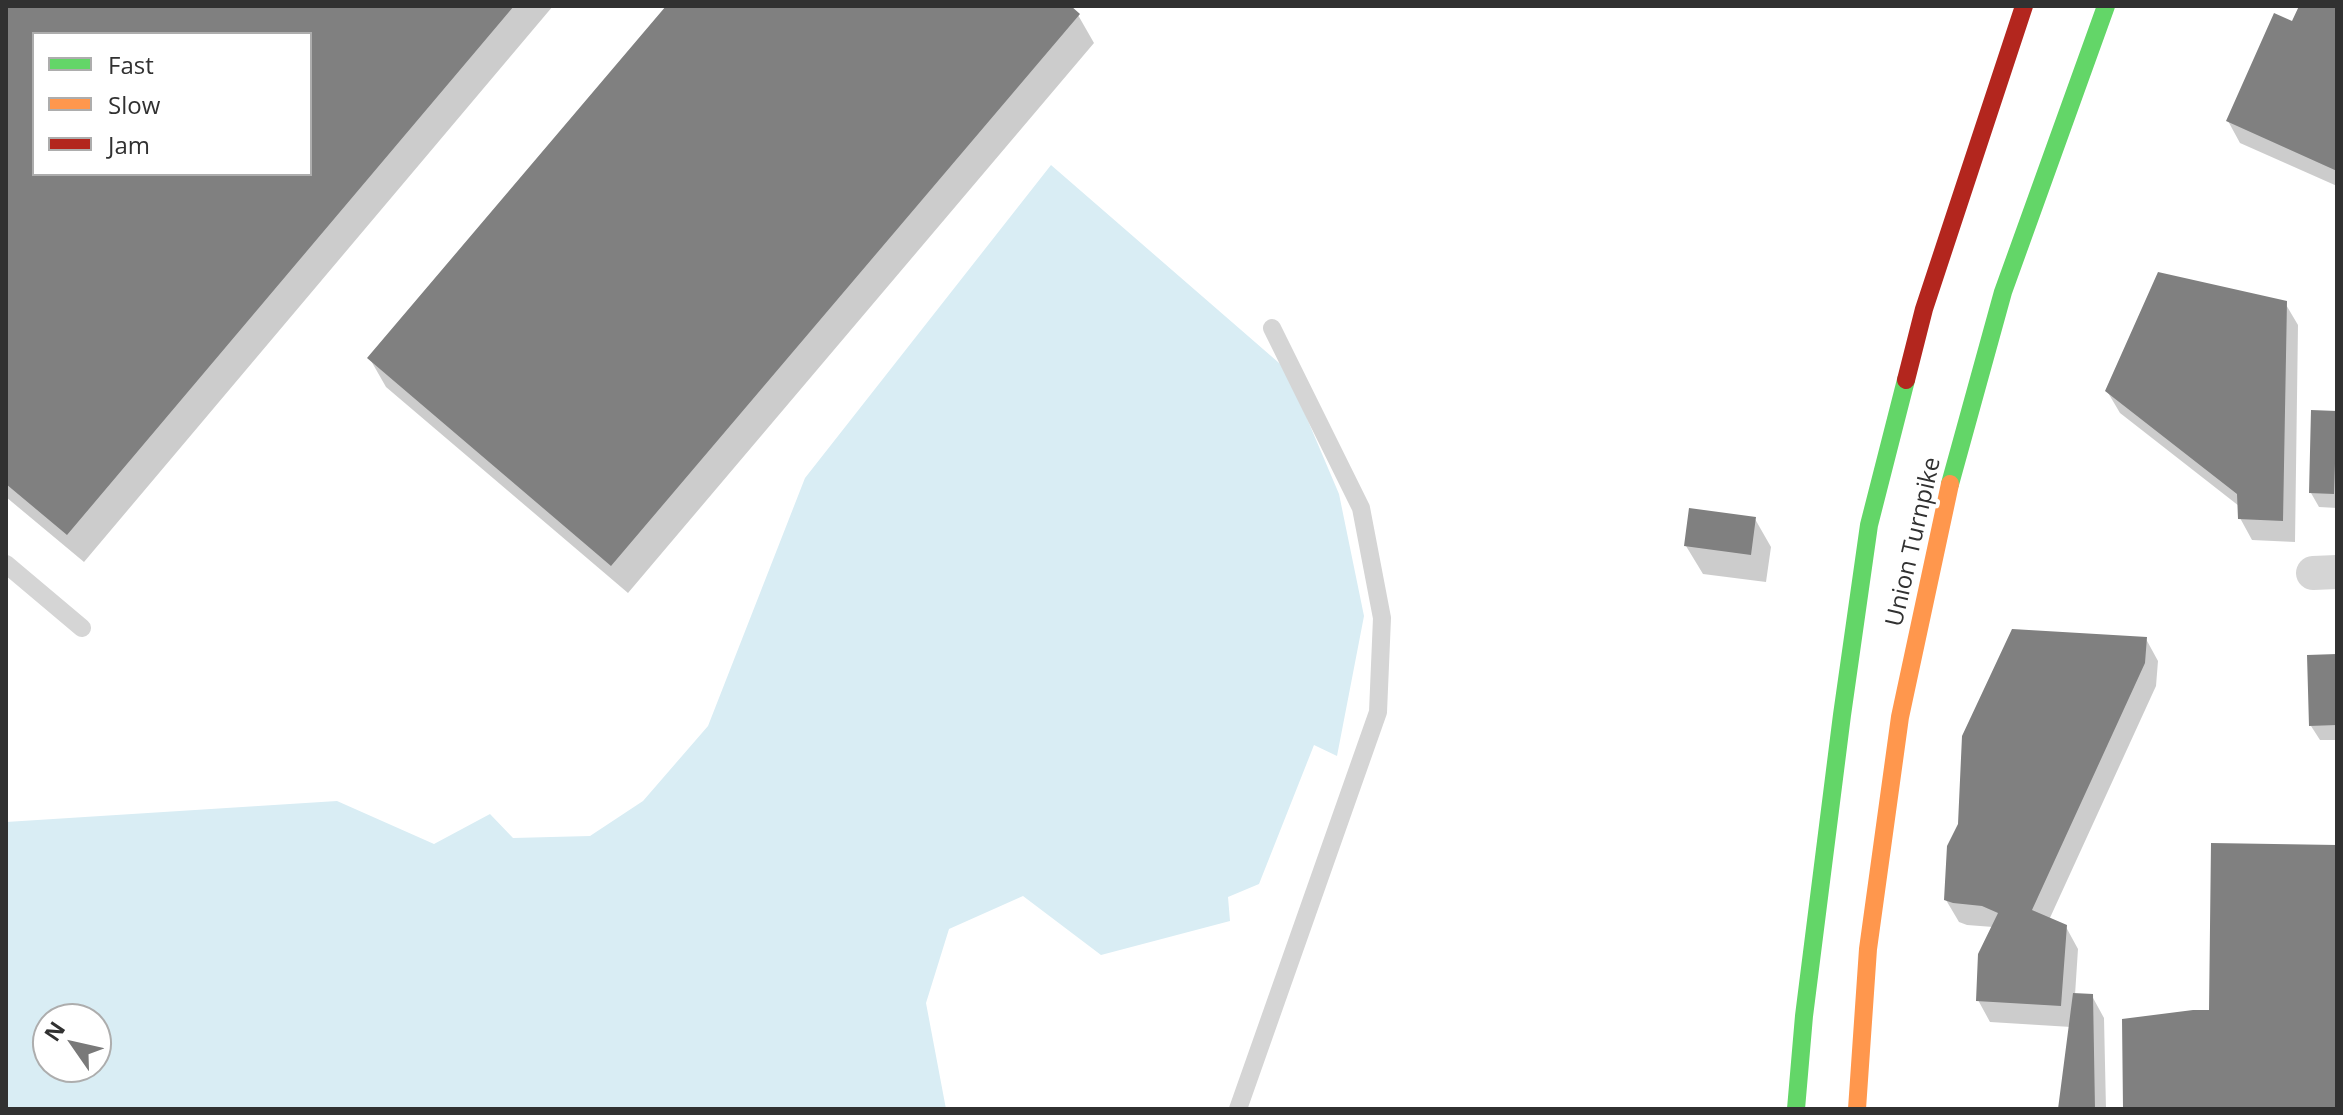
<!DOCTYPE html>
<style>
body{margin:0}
#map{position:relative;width:2343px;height:1115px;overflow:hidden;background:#fff;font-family:"Open Sans",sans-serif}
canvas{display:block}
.frame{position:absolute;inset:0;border:8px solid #313131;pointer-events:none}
.legend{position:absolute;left:32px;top:32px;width:280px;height:144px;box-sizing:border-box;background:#fff;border:2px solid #adadad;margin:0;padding:10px 14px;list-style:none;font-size:24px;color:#313131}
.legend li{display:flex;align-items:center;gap:16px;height:40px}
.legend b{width:40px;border:2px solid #adadad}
.north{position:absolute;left:32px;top:1003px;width:80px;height:80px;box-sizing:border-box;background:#fff;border:2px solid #adadad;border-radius:50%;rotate:304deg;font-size:22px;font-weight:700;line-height:32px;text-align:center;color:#313131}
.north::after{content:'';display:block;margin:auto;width:28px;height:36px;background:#797979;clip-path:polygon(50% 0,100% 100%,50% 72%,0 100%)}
</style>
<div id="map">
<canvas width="2343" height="1115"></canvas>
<div class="frame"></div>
<ul class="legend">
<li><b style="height:10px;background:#63d668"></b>Fast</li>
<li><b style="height:10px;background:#ff974d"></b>Slow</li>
<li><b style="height:10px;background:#b3261e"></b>Jam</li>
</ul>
<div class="north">N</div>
</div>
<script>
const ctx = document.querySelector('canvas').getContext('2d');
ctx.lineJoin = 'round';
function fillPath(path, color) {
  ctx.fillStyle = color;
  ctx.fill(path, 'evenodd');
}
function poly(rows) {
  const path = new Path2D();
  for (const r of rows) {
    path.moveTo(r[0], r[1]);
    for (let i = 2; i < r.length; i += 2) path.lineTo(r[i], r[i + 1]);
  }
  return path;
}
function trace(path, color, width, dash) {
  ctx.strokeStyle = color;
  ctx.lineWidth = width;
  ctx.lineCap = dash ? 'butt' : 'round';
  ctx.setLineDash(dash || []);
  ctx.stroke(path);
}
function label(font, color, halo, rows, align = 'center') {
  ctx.font = font + ' "Open Sans",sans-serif';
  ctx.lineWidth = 8;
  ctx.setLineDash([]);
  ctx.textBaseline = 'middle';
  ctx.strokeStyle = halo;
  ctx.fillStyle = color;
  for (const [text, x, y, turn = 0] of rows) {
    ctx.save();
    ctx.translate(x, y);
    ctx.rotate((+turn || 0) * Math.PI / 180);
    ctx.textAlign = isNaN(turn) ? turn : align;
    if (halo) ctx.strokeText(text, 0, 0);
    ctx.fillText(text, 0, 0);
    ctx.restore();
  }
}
const water = poly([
 [1051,165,1286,369,1339,494,1364,616,1337,756,1314,745,1259,884,1228,897,1230,921,1101,955,1023,896,949,929,926,1003,946,1109,6,1109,6,822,337,801,434,844,490,814,513,838,590,836,643,801,708,726,805,478],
 [48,1019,96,1019,96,1067,48,1067]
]);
const shadow = poly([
 [6,6,553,6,84,562,6,497],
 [34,34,310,34,310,174,34,174],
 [669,6,1068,6,1078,15,1094,43,628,593,386,387,370,359],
 [2301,6,2337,6,2337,186,2240,143,2228,121,2293,24],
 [2285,303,2298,325,2295,542,2252,540,2240,518,2239,506,2120,413,2107,391],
 [2337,413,2337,508,2319,507,2311,493],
 [1755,519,1771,547,1766,582,1703,574,1686,546],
 [2146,639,2158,661,2156,686,2049,920,2066,927,2078,949,2075,995,2092,996,2104,1018,2106,1109,2060,1109,2071,1027,1990,1022,1978,1000,1993,927,1967,925,1959,922,1946,900],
 [2337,656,2337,740,2320,740,2311,726]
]);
const building = poly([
 [6,6,514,6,67,535,6,484],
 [34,34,310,34,310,174,34,174],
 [666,6,1071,6,1080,14,611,566,367,358],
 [2299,6,2337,6,2337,171,2226,121,2274,13,2292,21],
 [2158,272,2287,301,2283,521,2238,519,2237,494,2105,391],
 [2311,410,2337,411,2337,464,2335,464,2334,494,2309,493],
 [1689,508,1756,517,1751,555,1684,546],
 [2012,629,2147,637,2145,663,2032,910,2067,925,2061,1006,1976,1001,1978,954,1998,913,1982,906,1953,903,1944,900,1947,846,1958,824,1962,736],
 [2337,654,2337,725,2309,726,2307,655],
 [2211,843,2337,845,2337,1109,2123,1109,2122,1019,2193,1010,2209,1010],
 [2073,993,2093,994,2095,1109,2058,1109]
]);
const lane = poly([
 [6,564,82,628],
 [1238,1109,1378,712,1382,618,1361,508,1272,328]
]);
const street = poly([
 [2313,573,2337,572]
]);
const fast = poly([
 [1950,484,2003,292,2106,6],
 [1796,1109,1804,1016,1842,715,1869,525,1906,380]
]);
const slow = poly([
 [1857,1109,1868,949,1900,717,1950,484]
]);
const jam = poly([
 [1906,380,1924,309,2024,6]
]);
const streetNames = [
 ["Union Turnpike",1914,542,-77]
];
fillPath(water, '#d9edf4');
fillPath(shadow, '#0003');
fillPath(building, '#808080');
trace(lane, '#d5d5d5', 18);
trace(street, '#d5d5d5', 34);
trace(fast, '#63d668', 18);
trace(slow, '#ff974d', 18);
trace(jam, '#b3261e', 18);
label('24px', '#313131', '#fff', streetNames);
</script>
